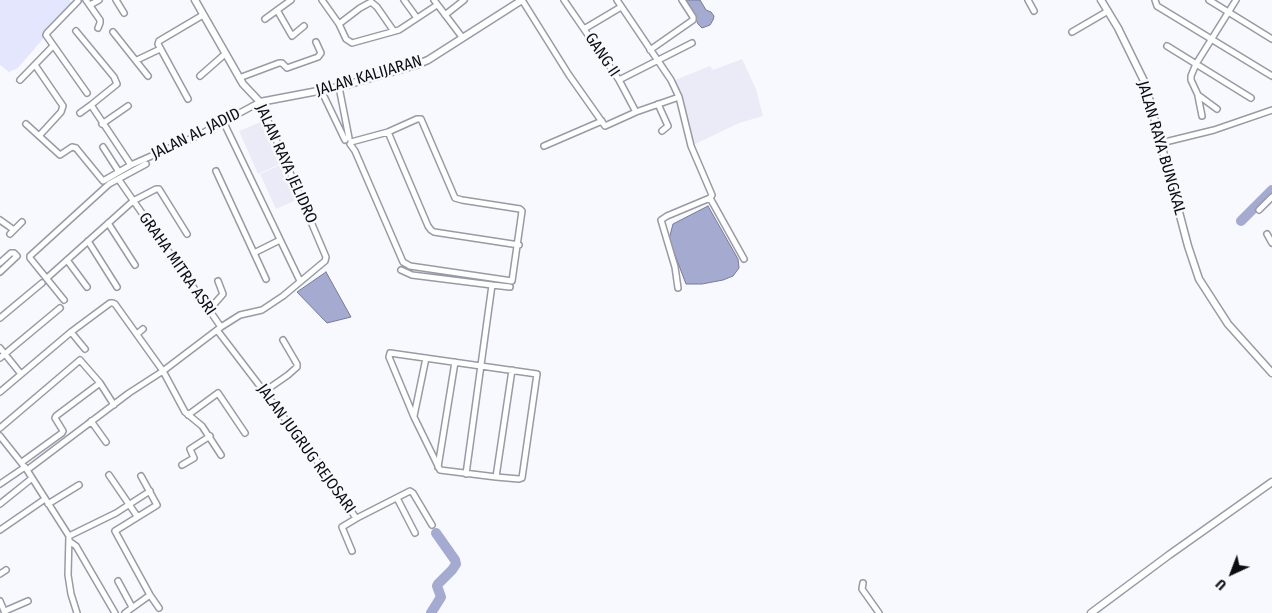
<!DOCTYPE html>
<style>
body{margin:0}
#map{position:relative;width:1272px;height:613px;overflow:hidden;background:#f8f9fe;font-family:"Fira Sans Condensed",sans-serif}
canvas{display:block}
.north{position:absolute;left:1207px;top:548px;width:50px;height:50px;-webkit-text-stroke:4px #f8f9fe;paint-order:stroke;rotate:223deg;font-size:14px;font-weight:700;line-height:20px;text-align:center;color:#0d0d12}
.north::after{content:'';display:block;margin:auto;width:18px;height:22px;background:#0d0d12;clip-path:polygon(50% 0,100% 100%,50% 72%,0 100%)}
</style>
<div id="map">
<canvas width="1272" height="613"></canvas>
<div class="north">U</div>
</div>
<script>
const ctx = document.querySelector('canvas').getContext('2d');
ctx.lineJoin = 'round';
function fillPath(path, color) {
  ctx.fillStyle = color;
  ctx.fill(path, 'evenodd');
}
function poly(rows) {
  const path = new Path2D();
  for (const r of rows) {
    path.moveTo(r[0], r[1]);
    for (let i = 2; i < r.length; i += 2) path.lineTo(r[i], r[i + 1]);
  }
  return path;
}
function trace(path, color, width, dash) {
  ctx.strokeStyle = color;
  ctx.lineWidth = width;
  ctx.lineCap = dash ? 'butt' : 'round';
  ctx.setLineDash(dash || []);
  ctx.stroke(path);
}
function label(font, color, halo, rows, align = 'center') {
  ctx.font = font + ' "Fira Sans Condensed",sans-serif';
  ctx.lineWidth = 5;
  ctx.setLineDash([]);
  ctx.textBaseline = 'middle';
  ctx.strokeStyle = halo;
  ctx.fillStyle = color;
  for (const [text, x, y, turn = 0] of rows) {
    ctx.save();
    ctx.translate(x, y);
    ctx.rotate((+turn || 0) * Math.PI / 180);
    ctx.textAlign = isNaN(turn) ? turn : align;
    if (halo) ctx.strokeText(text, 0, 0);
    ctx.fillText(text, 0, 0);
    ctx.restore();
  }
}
const built = poly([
 [742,59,756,89,763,116,739,123,693,145,673,81,710,66,713,70],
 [261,122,280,164,258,174,239,131],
 [280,165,296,200,276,209,260,174]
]);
const green = poly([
 [0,0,69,0,72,2,72,5,18,68,9,72,0,65]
]);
const water = poly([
 [683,0,700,0,706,10,711,12,714,16,713,20,710,25,702,28,698,24,695,17,683,0],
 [708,206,738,259,739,268,733,276,723,280,702,284,686,284,669,239,673,224,708,206],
 [326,272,351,317,327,323,297,292,326,272]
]);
const river = poly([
 [1241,221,1272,190],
 [431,613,441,597,437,586,438,584,452,570,456,564,455,560,436,533]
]);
const minor = poly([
 [86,0,100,20,100,23,98,28],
 [116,0,124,13],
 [322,0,339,24,346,39,352,43,399,30,437,5],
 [404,0,417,18],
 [434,0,462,37],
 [522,0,569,75,605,126,636,112,679,97],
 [564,0,619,80,636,112],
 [617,0,671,80,679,97,691,146,712,195,710,198,667,216,661,220,675,267,678,288],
 [1028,0,1034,11],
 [1155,0,1157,6,1272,76],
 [1209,0,1272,39],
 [78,1,47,33,46,35,87,93],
 [90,5,99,0],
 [277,10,292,36,304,26],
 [445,15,464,0],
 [265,19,291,0],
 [339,24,360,8,371,2,377,7,393,30],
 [584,29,621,7],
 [76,31,114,77,117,84,91,105],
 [113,32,148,76],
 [1072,32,1108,11],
 [1167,46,1251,98],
 [650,50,693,20,693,17,682,0],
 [137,60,160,49],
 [35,65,63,106,61,112,39,136],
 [200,76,225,54],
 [239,78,279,63,282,63,287,68,318,57,321,53,316,42],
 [20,80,53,46],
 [619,80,692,43],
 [339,87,349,138],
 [321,90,345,140],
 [1198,96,1202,116],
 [188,99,158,44,159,41,203,15],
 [658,104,668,126,662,131],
 [1217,109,1198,95,1191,80,1191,76,1196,64,1236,0],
 [80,113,91,105,131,165],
 [223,121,300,281],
 [26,124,60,155,72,147,76,148,103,181,131,165,199,135,260,102,326,257,325,261,283,296,262,310,240,315,221,327,163,371,129,393,27,470],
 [102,124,128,106],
 [388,132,428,226,431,230,434,232,519,245],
 [1161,143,1214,130,1272,110],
 [350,144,355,151,403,262,410,266,512,281,522,211,520,209,462,200,455,198,421,119,417,119,388,132,351,142],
 [544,146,602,121],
 [103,147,119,172],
 [216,171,266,279],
 [119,180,221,327],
 [710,198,744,259],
 [1259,210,1272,197],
 [0,220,14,230],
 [108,223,135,265],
 [10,234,22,222],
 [1267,234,1272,243],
 [88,241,117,287],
 [254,253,280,240],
 [67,260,87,287],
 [0,263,11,253,14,253,17,256,0,272],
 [401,270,412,275,492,285,466,474],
 [47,278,133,201,156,189,159,189,187,234],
 [492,285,510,287],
 [64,300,30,258,30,256,109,184,146,164],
 [209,310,223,294,218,281],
 [0,318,42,283],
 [217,330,318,462,356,518],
 [71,332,85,349],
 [137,334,143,329],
 [0,348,21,374],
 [390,353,537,374,522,478,519,479,496,477,440,470,414,417,389,357,390,353],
 [0,358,60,308],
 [265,391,288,375,297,367,297,364,283,340],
 [0,392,71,332,110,303,113,303,115,304,163,371,185,412,202,426,221,455],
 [188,415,218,393,245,433],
 [414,416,426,358],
 [91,421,106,442],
 [0,428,80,360,100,383,114,405],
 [0,436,27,470,69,536,68,575,71,594,77,613],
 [22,462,62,433,63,431,55,418,56,416,100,383],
 [182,465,194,458,190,449,210,436],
 [438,467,455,362],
 [109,475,137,516],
 [141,476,157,505,115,531,150,595,159,608],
 [496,477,512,370],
 [0,484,25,467],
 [397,498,415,533],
 [0,504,31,479],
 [48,504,79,485],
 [0,530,45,499],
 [69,536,116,513,150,491],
 [69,541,76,546,115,613],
 [352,551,342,527,357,518,410,491,413,493,432,525],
 [0,574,6,570],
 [118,581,132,607],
 [863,583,862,589,879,613],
 [0,601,5,613],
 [5,611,28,601],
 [125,613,150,595]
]);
const tertiary = poly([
 [195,0,243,84,260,102,339,87,416,65,428,60,522,0],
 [1101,0,1118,28,1145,83,1188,246,1199,279,1228,324,1272,373],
 [1091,613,1169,555,1272,482]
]);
const streetNames = [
 ["GANG II",602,55,56],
 ["JALAN KALIJARAN",369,76,-16],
 ["JALAN AL JADID",196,134,-26],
 ["JALAN RAYA BUNGKAL",1161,148,74],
 ["JALAN RAYA JELIDRO",286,164,66],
 ["GRAHA MITRA ASRI",177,264,55],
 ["JALAN JUGRUG REJOSARI",306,449,54]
];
fillPath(built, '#eaebf7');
fillPath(green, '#e3e6fd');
fillPath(water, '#a5aad1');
trace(water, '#777b98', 1);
trace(river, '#a5aad1', 10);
trace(minor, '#989aa6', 8);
trace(tertiary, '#989aa6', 9);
trace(minor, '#fff', 5);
trace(tertiary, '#fff', 6);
label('16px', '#0d0d12', '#f8f9fe', streetNames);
</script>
